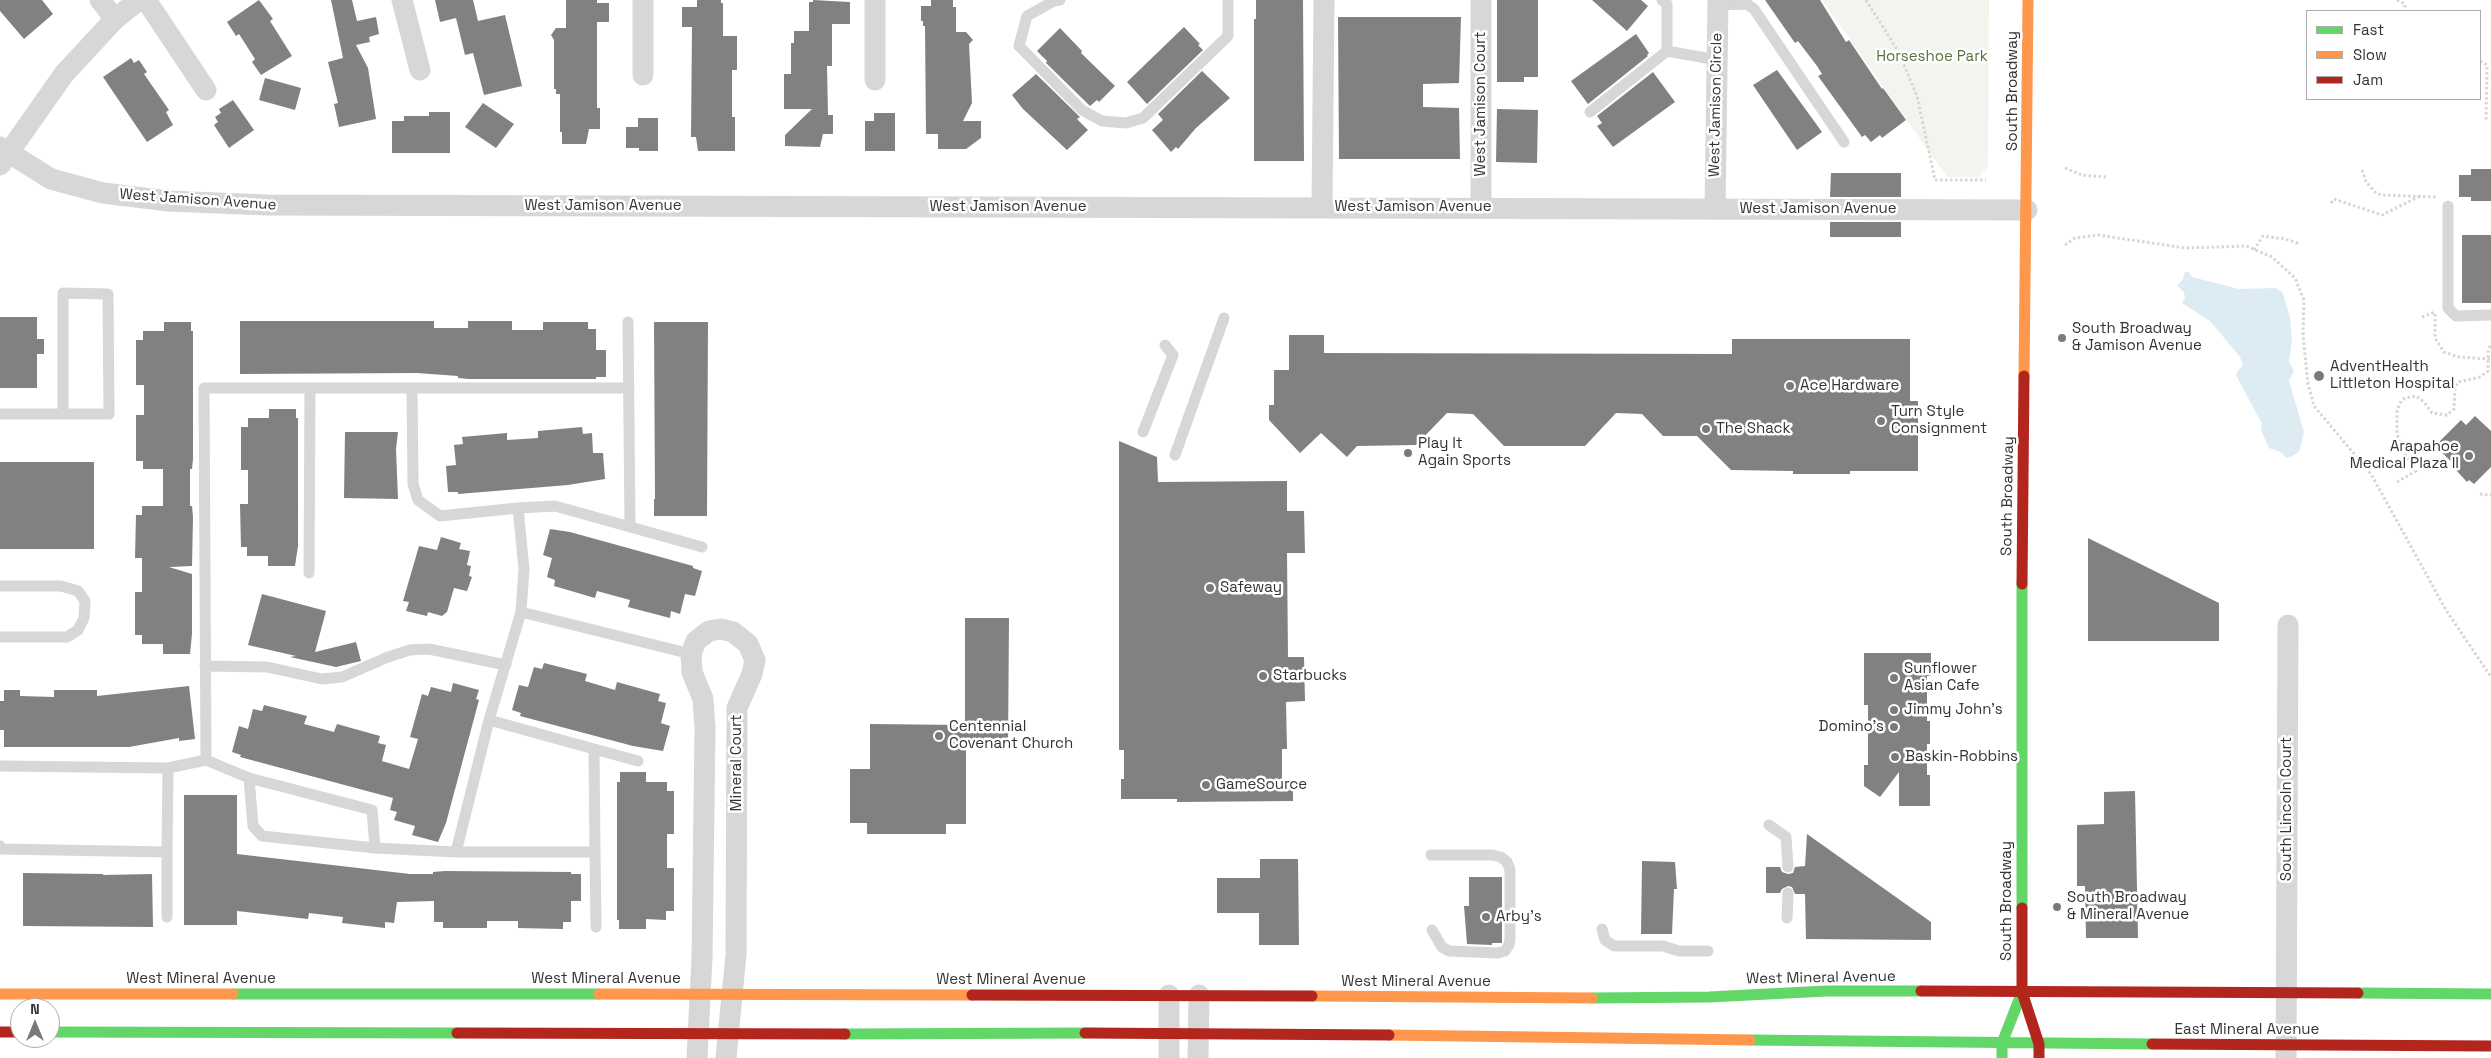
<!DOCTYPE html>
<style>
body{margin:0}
#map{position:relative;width:2491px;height:1058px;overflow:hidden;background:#fff;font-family:"Space Grotesk",sans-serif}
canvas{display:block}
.legend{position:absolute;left:2306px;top:10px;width:175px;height:90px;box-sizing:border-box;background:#fff;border:1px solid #adadad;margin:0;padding:6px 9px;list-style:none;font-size:15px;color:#333}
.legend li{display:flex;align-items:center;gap:10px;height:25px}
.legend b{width:25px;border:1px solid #adadad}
.north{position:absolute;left:10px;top:998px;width:50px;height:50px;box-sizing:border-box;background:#fff;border:1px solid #adadad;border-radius:50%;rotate:0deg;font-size:14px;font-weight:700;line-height:20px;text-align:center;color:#333}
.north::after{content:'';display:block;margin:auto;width:18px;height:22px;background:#7a7a7a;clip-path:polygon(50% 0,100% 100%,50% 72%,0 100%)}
</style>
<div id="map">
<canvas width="2491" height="1058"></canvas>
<ul class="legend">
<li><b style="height:6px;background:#63d668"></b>Fast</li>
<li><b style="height:6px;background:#ff974d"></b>Slow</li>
<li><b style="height:6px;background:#b3261e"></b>Jam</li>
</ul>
<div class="north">N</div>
</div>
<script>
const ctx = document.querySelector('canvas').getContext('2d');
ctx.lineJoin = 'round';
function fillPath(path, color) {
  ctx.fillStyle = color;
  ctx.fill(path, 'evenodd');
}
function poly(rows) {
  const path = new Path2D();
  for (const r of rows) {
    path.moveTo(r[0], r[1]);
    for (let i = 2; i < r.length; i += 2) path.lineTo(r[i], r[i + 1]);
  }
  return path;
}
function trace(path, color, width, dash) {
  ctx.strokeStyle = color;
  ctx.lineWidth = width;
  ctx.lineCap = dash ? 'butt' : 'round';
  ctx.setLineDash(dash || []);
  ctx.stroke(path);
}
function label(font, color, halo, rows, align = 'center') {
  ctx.font = font + ' "Space Grotesk",sans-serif';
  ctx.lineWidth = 5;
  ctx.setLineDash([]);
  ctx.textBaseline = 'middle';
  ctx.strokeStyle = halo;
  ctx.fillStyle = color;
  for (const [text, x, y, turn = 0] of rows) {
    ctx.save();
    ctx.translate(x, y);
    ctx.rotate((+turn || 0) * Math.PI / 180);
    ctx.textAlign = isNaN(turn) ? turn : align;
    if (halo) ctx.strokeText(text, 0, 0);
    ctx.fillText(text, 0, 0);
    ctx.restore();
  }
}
const green = poly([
 [1822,0,1989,0,1988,166,1979,177,1947,177]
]);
const water = poly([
 [2185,272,2189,272,2192,277,2239,289,2276,288,2283,293,2290,318,2292,339,2289,362,2294,371,2289,381,2304,432,2299,452,2292,456,2286,458,2281,452,2269,448,2261,430,2262,424,2236,375,2238,370,2243,366,2240,357,2210,321,2182,303,2185,298,2184,292,2177,286,2183,279]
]);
const building = poly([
 [0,0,42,0,53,14,24,39,0,11],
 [259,0,273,19,270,21,292,56,261,75,252,62,255,59,239,34,236,36,227,22],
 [331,0,352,0,357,21,376,17,379,34,369,37,370,42,356,45,368,68,376,119,339,127,334,104,338,103,328,62,343,58],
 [435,0,473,0,478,21,505,15,522,86,484,95,473,53,465,55,456,18,440,22],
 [566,0,597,0,597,3,609,3,609,22,597,22,597,108,600,108,600,129,589,129,586,144,562,144,562,132,560,132,560,94,556,94,556,89,554,89,554,40,551,35,556,28,566,28],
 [697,0,721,0,721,3,723,3,723,36,737,36,737,70,732,70,732,117,735,117,735,151,698,151,696,137,691,137,692,27,682,27,682,7,697,7],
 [813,0,850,2,850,24,832,24,832,66,827,66,828,115,833,115,833,134,823,134,820,147,785,146,785,135,812,109,784,109,784,74,791,74,791,43,794,43,794,31,809,31,809,2,813,2],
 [931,0,953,0,953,7,956,7,956,32,966,32,973,40,969,44,972,103,963,121,981,121,981,138,966,149,938,149,938,134,926,134,925,26,923,26,923,21,921,21,921,6,931,6],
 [1256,0,1303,0,1304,161,1254,161,1254,19,1256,19],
 [1497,0,1538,0,1538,77,1524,77,1524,82,1497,82],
 [1592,0,1641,0,1648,6,1627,31],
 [1765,0,1820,0,1846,42,1849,40,1882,89,1883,88,1906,120,1882,138,1880,135,1871,142,1865,135,1862,137,1818,76,1822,74,1817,66,1798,41,1795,43],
 [1338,17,1461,17,1459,83,1423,84,1423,107,1459,108,1460,159,1339,159],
 [1184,27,1200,44,1198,45,1203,50,1147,104,1127,82],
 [1060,28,1082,51,1081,53,1115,86,1099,102,1097,100,1090,106,1046,63,1047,61,1037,51],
 [1636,34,1649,53,1647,55,1648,56,1588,104,1571,81],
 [131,58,134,63,139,60,147,72,144,74,169,110,166,112,173,125,147,142,103,77],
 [1777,70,1822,132,1797,150,1753,85],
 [1202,71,1230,98,1196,128,1178,149,1176,147,1171,152,1152,130,1163,120,1158,114],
 [1653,72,1675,102,1613,147,1597,126,1602,123,1597,116],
 [1036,74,1080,117,1077,119,1088,130,1067,150,1023,109,1012,95],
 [265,78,301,88,295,110,259,100],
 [233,100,254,130,229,148,214,125,218,122,215,117,221,113,219,109],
 [483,103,514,124,496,148,465,127],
 [1497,109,1538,110,1537,163,1496,162],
 [429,112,450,112,450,153,392,153,392,121,404,121,404,116,429,116],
 [874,113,895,113,895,151,865,151,865,121,874,121],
 [638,118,658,118,658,151,639,151,639,148,626,148,626,127,638,127],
 [2471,169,2491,169,2491,201,2471,201,2471,197,2459,197,2459,175,2471,175],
 [1831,173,1901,173,1901,197,1830,197],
 [1830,222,1901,222,1901,237,1830,237],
 [2462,235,2491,235,2491,303,2462,303],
 [0,317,37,317,37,339,44,339,44,354,37,354,37,388,0,388],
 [240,321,434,321,434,328,468,328,468,321,512,321,512,330,543,330,543,322,588,322,588,329,596,329,596,350,606,350,606,377,596,377,596,379,469,379,458,378,458,376,417,373,240,374],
 [164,322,191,322,191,331,193,331,193,459,192,469,190,469,190,506,192,506,193,517,192,566,169,567,192,574,192,634,190,654,163,654,163,644,142,644,142,635,135,635,135,592,142,592,142,558,135,558,136,515,142,515,142,506,163,506,163,469,143,469,143,461,136,461,136,415,144,415,144,385,136,385,136,340,143,340,143,331,164,331],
 [654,322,708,322,707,516,654,516,654,499,655,499],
 [1289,335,1324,335,1324,353,1732,354,1732,339,1910,339,1910,401,1918,401,1918,471,1850,471,1850,474,1793,474,1793,471,1731,470,1697,436,1663,436,1642,414,1616,413,1585,446,1504,446,1473,414,1447,413,1416,445,1357,446,1347,457,1321,433,1300,453,1269,420,1269,405,1274,405,1274,370,1289,370],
 [269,409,296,409,296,418,298,418,298,546,295,566,268,566,268,556,247,556,247,547,241,547,240,504,248,504,248,470,241,470,241,427,248,427,248,418,269,418],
 [2475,416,2491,431,2491,467,2474,484,2469,480,2467,482,2456,470,2458,468,2435,446,2461,420,2466,425],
 [582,427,583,434,592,433,593,453,603,453,605,479,568,485,458,494,458,492,448,492,446,466,456,465,454,445,463,444,462,437,507,433,507,440,538,438,538,431],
 [345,432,398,432,396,449,398,499,344,498],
 [1119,441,1157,457,1158,482,1287,481,1287,511,1304,511,1305,553,1287,553,1288,657,1304,657,1305,701,1286,702,1287,749,1282,749,1282,781,1293,781,1293,801,1177,802,1177,799,1121,799,1121,779,1124,779,1124,750,1119,750],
 [0,462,94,462,94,549,0,549],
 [550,529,570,532,693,566,693,568,702,571,695,596,685,594,680,614,671,611,670,618,628,607,630,600,597,591,595,598,554,586,555,580,547,577,552,558,543,555],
 [441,537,461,543,459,549,470,551,467,565,471,566,469,576,472,577,467,591,454,588,447,612,442,616,428,612,427,616,406,611,409,602,403,601,419,546,437,550],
 [2088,538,2219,603,2219,641,2088,641],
 [262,594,326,611,315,652,356,642,361,661,336,667,290,657,296,656,248,645],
 [965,618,1009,618,1008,747,966,747,966,824,946,824,946,834,867,834,867,823,850,823,850,769,870,769,870,724,965,725],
 [1864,653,1931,653,1931,676,1927,676,1927,721,1930,721,1930,744,1927,744,1927,775,1930,775,1930,806,1899,806,1899,772,1880,797,1864,786,1864,765,1868,765,1868,705,1864,705],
 [544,663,587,674,585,681,615,690,617,682,660,694,658,701,666,703,661,723,670,726,663,751,633,746,520,716,521,713,512,710,519,685,528,687,534,667,542,669],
 [453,683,479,690,476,699,479,700,446,823,438,842,412,835,415,826,394,820,397,812,390,810,393,798,240,757,241,755,232,752,239,726,248,729,253,709,262,711,264,705,307,716,304,724,334,732,337,724,380,736,378,743,386,745,382,761,409,769,418,739,410,737,422,694,428,696,431,687,451,692],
 [189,686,195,739,179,741,179,738,129,747,4,747,4,730,0,730,0,701,4,701,4,690,20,690,20,696,54,697,54,690,97,690,97,696],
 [620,772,646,772,646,782,667,782,667,791,674,791,674,834,667,834,667,868,674,868,674,911,666,911,666,920,646,919,646,929,619,929,619,920,617,920,617,782,620,782],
 [2135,791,2138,938,2086,938,2085,886,2077,886,2077,825,2104,824,2104,792],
 [184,795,237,795,237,854,410,874,433,874,433,872,445,871,571,872,571,874,581,874,581,901,571,901,571,922,563,922,563,929,518,928,518,921,487,921,487,928,443,928,443,922,434,922,434,901,397,902,394,923,385,922,385,928,342,923,343,917,309,913,308,919,237,911,237,925,184,925],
 [1807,834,1931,922,1931,940,1806,939,1805,894,1795,894,1792,887,1788,886,1782,889,1780,893,1766,893,1766,867,1780,867,1782,872,1788,874,1793,873,1795,867,1805,866],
 [1260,859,1298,859,1299,945,1259,945,1259,913,1217,913,1217,878,1260,878],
 [1642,861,1675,862,1677,889,1674,889,1672,934,1641,934],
 [23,873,103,874,103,875,152,874,153,927,23,926],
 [1469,877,1502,877,1502,943,1492,943,1492,945,1467,944,1464,906,1469,906]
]);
const path = poly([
 [1866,0,1898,51,1917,96,1935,180,1986,180],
 [2397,0,2405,4,2405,11],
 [2480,61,2487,65,2486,121],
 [2065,168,2082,175,2106,177],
 [2362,170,2366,182,2376,193,2381,195,2437,197],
 [2331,203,2334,199,2382,215,2418,197],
 [2065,245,2075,238,2098,235,2185,248,2246,246,2272,257,2295,278,2304,300,2303,335,2308,384,2314,406,2371,474,2446,610,2491,677],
 [2254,250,2263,236,2285,239,2300,244],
 [2435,314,2435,338,2444,352,2459,357,2488,359,2491,357],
 [2422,317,2435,312],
 [2397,482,2416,471,2406,456,2397,434,2397,411,2401,401,2405,398,2416,396,2424,402,2432,413,2447,415,2454,409,2455,389,2458,382,2480,377,2488,371,2488,352,2491,343],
 [2480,494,2491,495]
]);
const lane = poly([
 [1060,0,1054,1,1027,16,1019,46,1082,110,1102,121,1126,123,1143,118,1228,36,1228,0],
 [1662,0,1667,4,1667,51,1717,60],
 [1718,5,1747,4,1754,9,1844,142],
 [1590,112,1667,51],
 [2448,206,2448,308,2456,316,2491,315],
 [628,322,630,527],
 [412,388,413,484,418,500,440,516,518,508],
 [0,414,109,414,108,294,63,293,63,414],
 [1143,432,1173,355,1165,345],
 [1175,455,1224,318],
 [309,573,310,388],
 [0,586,61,586,78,591,85,601,84,618,78,630,67,637,0,637],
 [691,654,521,612,524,569,518,508,555,506,702,547],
 [205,666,267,667,322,679,342,677,388,657,410,650,429,649,506,665],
 [489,720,521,612],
 [594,749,638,761],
 [0,766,168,768,206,760],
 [249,778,253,826,262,836,375,848],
 [1769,825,1786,837,1788,867],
 [0,846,2,849,167,852,168,768],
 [167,852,167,917],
 [456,852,489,720,594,749,595,852],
 [1431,855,1492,855,1501,857,1507,862,1510,870,1510,939,1509,945,1505,951,1498,953,1449,951,1442,947,1432,930],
 [1787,918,1788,893],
 [596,927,595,852,456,852,375,848,372,810,249,778,206,760,204,388,629,388],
 [1602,929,1605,940,1614,946,1663,946,1679,951,1708,951]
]);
const street = poly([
 [100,0,115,19],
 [146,0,206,90],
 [402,0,420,70],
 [643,0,643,75],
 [875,0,875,80],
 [0,147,51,179,103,193,168,201,267,205,2027,210],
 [0,165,64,74,115,19,139,0],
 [1322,207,1324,0],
 [1481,208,1481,0],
 [1715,209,1718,0],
 [1169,995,1169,1058],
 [697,1058,702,958,705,728,703,699,692,672,691,654,696,641,709,631,721,629,733,632,748,644,755,660,752,674,737,708,736,954,726,1058],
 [1198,1058,1199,995],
 [2286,1058,2288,625]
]);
const fast = poly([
 [2022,584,2022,908],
 [2358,993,2491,994],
 [233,994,599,994],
 [1592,998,1709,997,1827,991,1921,991],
 [50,1032,457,1033],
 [845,1034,1085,1033],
 [1750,1040,2152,1044],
 [2002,1058,2002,1043,2022,992]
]);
const slow = poly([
 [2024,376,2028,0],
 [0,994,233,994],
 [599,994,972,995],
 [1312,996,1592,998],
 [1389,1035,1750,1040]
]);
const jam = poly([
 [2022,584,2024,376],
 [2022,908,2022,992,2039,1044,2039,1058],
 [1921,991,2358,993],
 [972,995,1312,996],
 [0,1032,20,1032],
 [457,1033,845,1034],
 [1085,1033,1389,1035],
 [2152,1044,2491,1046]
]);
const markers = [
 [2062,338,5,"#7a7a7a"],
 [2319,376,6,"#7a7a7a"],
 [1790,386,5,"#7a7a7a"],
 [1881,421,5,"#7a7a7a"],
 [1706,429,5,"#7a7a7a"],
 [1408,453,5,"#7a7a7a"],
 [2469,456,5,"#7a7a7a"],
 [1210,588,5,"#7a7a7a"],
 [1263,676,5,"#7a7a7a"],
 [1894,678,5,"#7a7a7a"],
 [1894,710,5,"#7a7a7a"],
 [1894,727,5,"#7a7a7a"],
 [939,736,5,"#7a7a7a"],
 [1895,757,5,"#7a7a7a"],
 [1206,785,5,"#7a7a7a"],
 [2057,907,5,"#7a7a7a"],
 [1486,917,5,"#7a7a7a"]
];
const parkNames = [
 ["Horseshoe Park",1932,57]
];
const streetNames = [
 ["South Broadway",2013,91,-90],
 ["West Jamison Court",1481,104,-90],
 ["West Jamison Circle",1716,105,-89],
 ["West Jamison Avenue",198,200,4],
 ["West Jamison Avenue",603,206],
 ["West Jamison Avenue",1008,207],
 ["West Jamison Avenue",1413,207],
 ["West Jamison Avenue",1818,209],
 ["South Broadway",2008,496,-89],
 ["Mineral Court",737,763,-90],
 ["South Lincoln Court",2287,809,-90],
 ["South Broadway",2007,901,-90],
 ["West Mineral Avenue",1821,978,-1],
 ["West Mineral Avenue",201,979],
 ["West Mineral Avenue",606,979],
 ["West Mineral Avenue",1011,980],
 ["West Mineral Avenue",1416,982],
 ["East Mineral Avenue",2247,1030]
];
const poiNames = [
 ["South Broadway",2072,329],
 ["& Jamison Avenue",2072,346],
 ["AdventHealth",2330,367],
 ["Littleton Hospital",2330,384],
 ["Ace Hardware",1800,386],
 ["Turn Style",1891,412],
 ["Consignment",1891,429],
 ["The Shack",1716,429],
 ["Play It",1418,444],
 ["Again Sports",1418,461],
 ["Arapahoe",2459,447,"right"],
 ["Medical Plaza II",2459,464,"right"],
 ["Safeway",1220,588],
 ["Sunflower",1904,669],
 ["Asian Cafe",1904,686],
 ["Starbucks",1273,676],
 ["Jimmy John's",1904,710],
 ["Centennial",949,727],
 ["Covenant Church",949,744],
 ["Domino's",1884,727,"right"],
 ["Baskin-Robbins",1905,757],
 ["GameSource",1216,785],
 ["South Broadway",2067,898],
 ["& Mineral Avenue",2067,915],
 ["Arby's",1496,917]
];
fillPath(green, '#f1f5ed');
fillPath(water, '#ddebf3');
fillPath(building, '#818181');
trace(path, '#d6d6d6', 3, [2.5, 2.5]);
trace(lane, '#d7d7d7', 11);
trace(street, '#d7d7d7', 21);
trace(fast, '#63d668', 11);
trace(slow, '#ff974d', 11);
trace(jam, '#b3261e', 11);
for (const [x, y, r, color] of markers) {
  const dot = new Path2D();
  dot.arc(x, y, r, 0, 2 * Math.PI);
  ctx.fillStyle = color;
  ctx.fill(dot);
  trace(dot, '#fff', 2);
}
label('15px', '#56703f', '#fff', parkNames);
label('15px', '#333', '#fff', streetNames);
label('15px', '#333', '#fff', poiNames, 'left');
</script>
